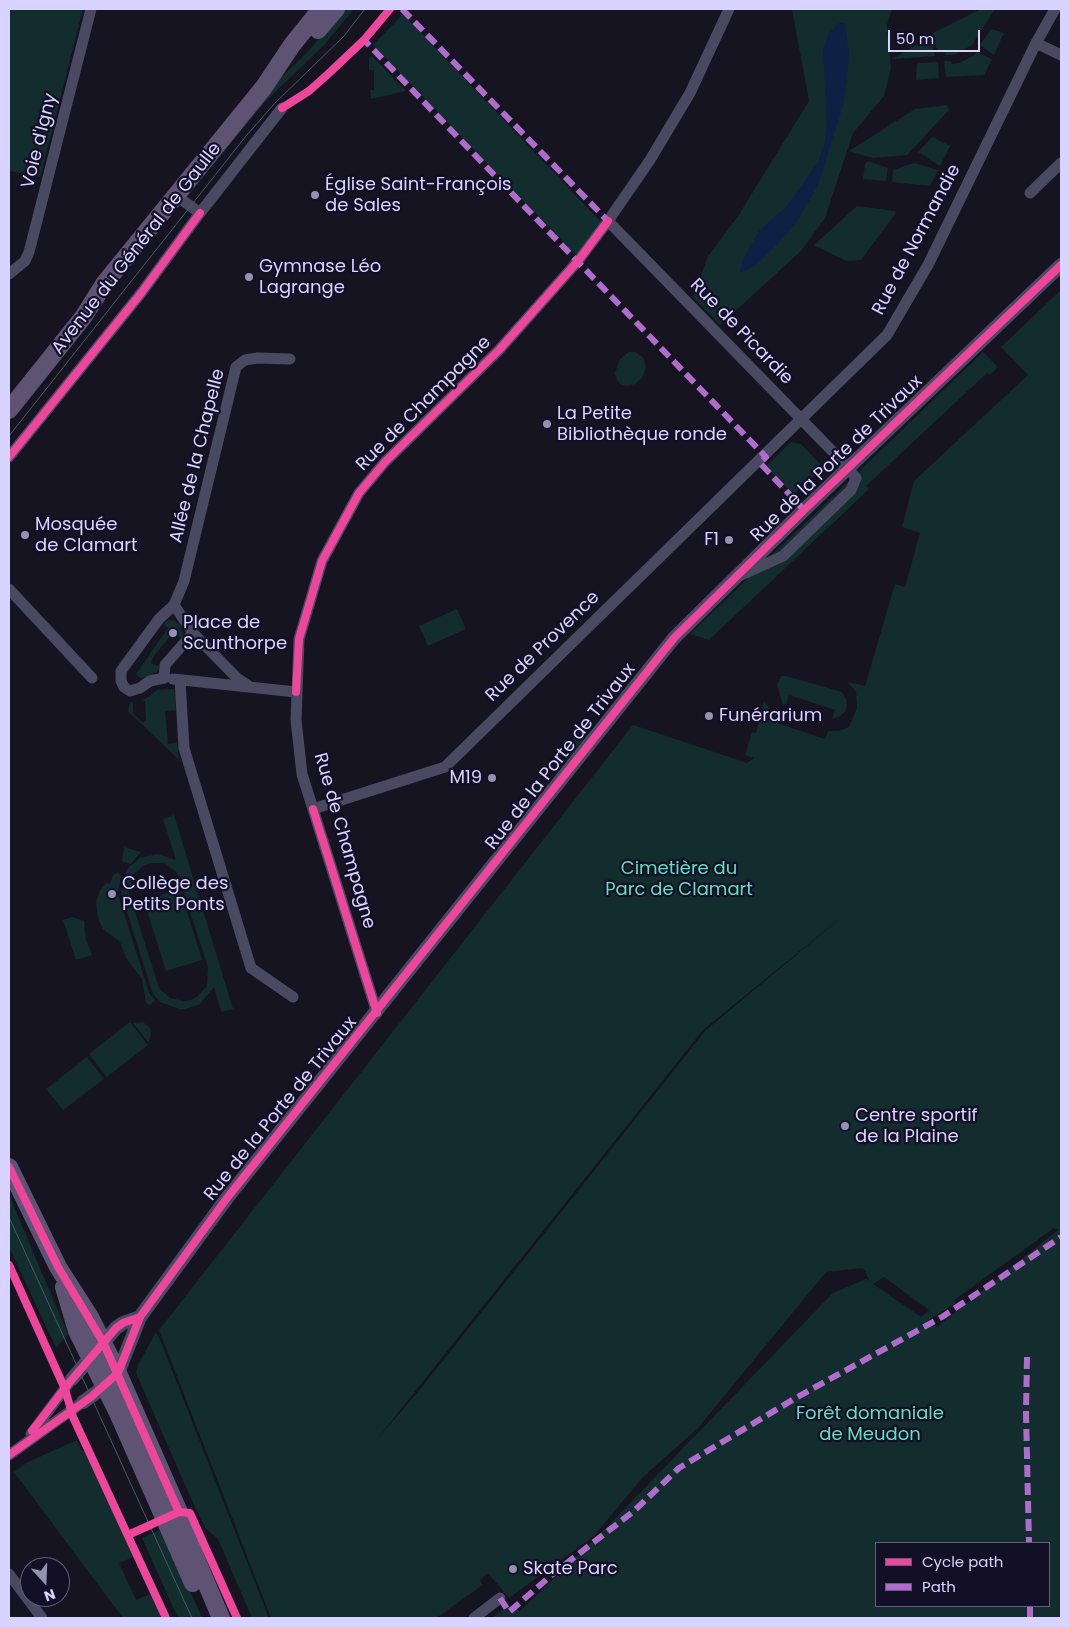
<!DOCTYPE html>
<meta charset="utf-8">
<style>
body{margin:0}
#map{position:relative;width:1070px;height:1627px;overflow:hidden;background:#161421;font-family:Poppins,sans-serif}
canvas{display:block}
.frame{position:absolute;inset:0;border:10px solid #d9d4ff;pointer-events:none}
.legend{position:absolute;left:875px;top:1542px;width:175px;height:65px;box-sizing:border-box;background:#130f26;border:1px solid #625e7d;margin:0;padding:6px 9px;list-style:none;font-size:15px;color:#d9d4ff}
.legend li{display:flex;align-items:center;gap:10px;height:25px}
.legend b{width:25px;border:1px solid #625e7d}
.north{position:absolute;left:20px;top:1557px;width:50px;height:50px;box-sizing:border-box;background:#130f26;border:1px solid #625e7d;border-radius:50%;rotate:160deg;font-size:14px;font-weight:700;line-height:20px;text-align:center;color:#d9d4ff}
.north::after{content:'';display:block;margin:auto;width:18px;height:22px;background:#9591b1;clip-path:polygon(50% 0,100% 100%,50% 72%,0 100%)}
.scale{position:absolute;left:888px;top:30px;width:92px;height:22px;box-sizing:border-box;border:2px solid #d9d4ff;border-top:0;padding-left:6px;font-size:15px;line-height:18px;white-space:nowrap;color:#d9d4ff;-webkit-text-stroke:4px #130f26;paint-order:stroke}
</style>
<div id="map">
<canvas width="1070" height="1627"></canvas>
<div class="frame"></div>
<ul class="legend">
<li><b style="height:6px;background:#ed469a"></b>Cycle path</li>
<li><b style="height:6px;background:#b06ccc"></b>Path</li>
</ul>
<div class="north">N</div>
<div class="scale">50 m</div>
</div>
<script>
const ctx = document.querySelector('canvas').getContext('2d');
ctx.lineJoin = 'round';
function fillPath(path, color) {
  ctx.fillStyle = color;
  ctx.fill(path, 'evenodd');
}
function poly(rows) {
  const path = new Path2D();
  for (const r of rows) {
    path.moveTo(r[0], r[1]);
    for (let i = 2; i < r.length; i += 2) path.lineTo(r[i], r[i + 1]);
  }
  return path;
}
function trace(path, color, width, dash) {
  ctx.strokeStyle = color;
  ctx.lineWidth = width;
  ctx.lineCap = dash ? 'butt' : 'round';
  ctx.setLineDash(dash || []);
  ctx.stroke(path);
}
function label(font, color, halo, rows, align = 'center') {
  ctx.font = font + ' Poppins,sans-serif';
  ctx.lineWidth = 4.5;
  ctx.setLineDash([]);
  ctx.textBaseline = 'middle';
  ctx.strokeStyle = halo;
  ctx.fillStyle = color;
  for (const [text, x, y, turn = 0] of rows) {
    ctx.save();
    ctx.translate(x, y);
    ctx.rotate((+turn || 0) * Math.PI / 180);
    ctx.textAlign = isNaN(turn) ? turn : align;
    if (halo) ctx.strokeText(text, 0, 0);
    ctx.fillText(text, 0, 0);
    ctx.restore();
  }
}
const green = poly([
 [9,9,83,9,40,177,9,171],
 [344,9,354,9,325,44,264,103,194,188,192,186,276,82,307,53],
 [792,9,892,9,887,25,891,68,884,96,853,133,825,218,801,251,720,325,693,297,708,256,738,216,809,101],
 [981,9,995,9,972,45,954,55,945,55,944,51,940,52,935,46,933,33],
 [403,14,603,224,576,255,373,45],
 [991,29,1004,33,994,55,980,45],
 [931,37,935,56,892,59],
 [977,52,992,59,984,75,946,77,944,61,951,61,952,64,959,63,973,56],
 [371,56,375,59,406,91,371,99,370,90,374,90,374,70,369,70,369,59],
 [938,62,939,78,916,80,917,63],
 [947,105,949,110,907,155,873,158,849,151,915,109],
 [932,137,950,146,940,166,918,152],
 [868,161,888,168,886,181,863,179,865,164],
 [914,163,938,170,930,186,892,182,893,170],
 [857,206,895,211,896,213,861,260,846,261,814,245],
 [1061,290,1061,1618,492,1618,508,1606,520,1611,604,1530,833,1293,866,1279,870,1281,863,1268,826,1272,698,1428,643,1477,593,1537,509,1598,488,1573,480,1580,483,1585,436,1618,271,1618,159,1330,633,725,747,763,754,758,745,755,752,732,756,733,764,701,773,713,782,717,780,724,825,739,828,731,839,731,849,727,857,708,856,692,848,682,865,686,895,584,905,587,920,533,902,527,914,481,1028,375,1001,347],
 [849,911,706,1030,418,1392,378,1438,703,1030],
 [1054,1228,1058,1230,937,1327,927,1321,956,1303,954,1300],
 [884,1277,929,1310,921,1317,873,1284],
 [876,1543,1049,1543,1049,1606,876,1606],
 [629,352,635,352,643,357,646,367,642,378,635,384,628,386,621,385,617,380,615,373,620,359],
 [983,352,998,367,990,375,987,373,866,486,869,489,709,640,690,634],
 [791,442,801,444,820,464,821,469,794,495,766,466],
 [457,609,466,629,428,646,419,626],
 [168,620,174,620,179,624,184,635,182,638,173,633,153,657,151,663,160,667,157,672,142,679,136,674,168,628,163,624],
 [781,676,786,676,842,692,847,701,846,711,840,716,832,719,835,710,789,695,786,704,783,705,777,685],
 [174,689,176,710,165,711,168,744,177,743,179,760,128,711,130,702,133,703,133,713,143,723,146,720,145,701,142,701,157,690],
 [585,732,590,736,571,760,568,748,570,741],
 [174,815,233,1009,221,1012,214,987,200,1004,185,1009,179,1009,160,1002,153,994,121,893,123,879,129,867,140,858,157,854,176,860,163,819],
 [152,863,164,863,177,872,208,967,207,986,198,996,191,1000,184,1001,170,998,159,988,129,893,133,875,144,865],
 [124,847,141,852,131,864,122,861],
 [118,872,121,876,118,894,149,993,155,1000,150,1005,146,1003,142,979,126,958,120,942,103,929,98,918,96,902,100,891,106,883,110,884,113,875],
 [180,889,202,960,166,971,144,901],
 [72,917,84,921,86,940,92,955,76,960,63,920],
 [130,1022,148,1045,107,1077,89,1054],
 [143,1022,150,1028,151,1036,148,1042,133,1023],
 [87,1057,104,1079,63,1110,46,1089],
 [9,1195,68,1334,56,1348,9,1247],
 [156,1332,160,1340,269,1618,252,1618,218,1539,205,1528,189,1494,136,1373,138,1365],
 [77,1440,82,1451,86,1450,136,1556,119,1563,136,1600,150,1594,152,1598,154,1598,163,1617,123,1618,14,1472,28,1462],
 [163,1528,202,1618,178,1618,142,1538]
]);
const water = poly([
 [839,23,844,23,845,25,849,53,847,79,843,105,818,185,799,218,779,243,757,264,746,271,740,272,743,260,759,231,787,206,818,162,824,146,827,126,823,49,829,33]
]);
const minor = poly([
 [1036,43,1061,55],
 [1030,193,1061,163],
 [178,197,200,213],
 [608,221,838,457,856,478,851,490,783,556,739,576],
 [9,274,25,261,29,252,91,9],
 [9,457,142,292,200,213,282,108],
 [9,589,92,678],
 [174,605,184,581,236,367,245,360,258,358,290,359],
 [193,633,165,665,164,678,150,681,140,688,130,691,124,687,121,681,121,671,159,619,174,605,193,633,237,678,249,686],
 [173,679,296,692],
 [180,680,184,748,251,968,293,997],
 [313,809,445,767,887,335,928,265,1036,43,1055,9],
 [377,1013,302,774,296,720,299,639,322,561,359,493,385,462,499,350,578,261,608,221,650,160,690,93,729,9],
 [31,1434,72,1379],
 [9,1455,83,1402],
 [9,1574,42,1618],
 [474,1618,500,1598]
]);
const tertiary = poly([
 [72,1379,116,1328,123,1323,140,1317],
 [83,1402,104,1387,118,1373,140,1317,227,1198,674,638,804,510,1061,265]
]);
const primary = poly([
 [318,30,336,9],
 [9,410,84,316,104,284,264,87,292,45,321,9],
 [9,1167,58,1267,90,1317,118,1373,179,1512,197,1561,221,1618],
 [64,1287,77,1331,118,1413,193,1583]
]);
const tram = poly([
 [9,436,246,136,275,103,344,36,365,9],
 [9,1217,192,1618]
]);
const quiet = poly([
 [402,9,608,221],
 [361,43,364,40,369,45,764,455,766,457,760,463,804,510],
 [1027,1357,1026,1414,1029,1543],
 [500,1598,509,1612,554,1573,634,1511,679,1468,794,1399,942,1317,1061,1237],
 [1030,1606,1030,1618]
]);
const cycleway = poly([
 [282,108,309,91,327,75,364,40,390,9],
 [9,457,142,292,200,213],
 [296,692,299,639,322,561,359,493,385,462,499,350,578,261,608,221],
 [313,809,377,1013],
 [9,1167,58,1267,103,1342,179,1512],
 [9,1265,65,1389,73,1417,166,1618],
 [32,1431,69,1383,116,1328,123,1323,140,1317],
 [9,1455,91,1397,118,1373,140,1317,227,1198,674,638,804,510,1061,265],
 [128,1535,179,1512,190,1513,237,1618]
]);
const markers = [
 [315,195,5,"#9591b1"],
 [249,277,5,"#9591b1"],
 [547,424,5,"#9591b1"],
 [25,535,5,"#9591b1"],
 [729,540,5,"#9591b1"],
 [173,633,5,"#9591b1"],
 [709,716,5,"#9591b1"],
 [492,778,5,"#9591b1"],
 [112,894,5,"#9591b1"],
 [845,1126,5,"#9591b1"],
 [513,1569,5,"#9591b1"]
];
const streetNames = [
 ["Voie d'Igny",40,141,-76],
 ["Rue de Normandie",917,240,-62],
 ["Avenue du Général de Gaulle",137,249,-52],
 ["Rue de Picardie",741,332,46],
 ["Rue de Champagne",424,404,-45],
 ["Allée de la Chapelle",198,456,-76],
 ["Rue de la Porte de Trivaux",837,459,-44],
 ["Rue de Provence",543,647,-44],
 ["Rue de la Porte de Trivaux",561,757,-52],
 ["Rue de Champagne",344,841,74],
 ["Rue de la Porte de Trivaux",281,1109,-51]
];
const poiNames = [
 ["Église Saint-François",325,185],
 ["de Sales",325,206],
 ["Gymnase Léo",259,267],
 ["Lagrange",259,288],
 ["La Petite",557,414],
 ["Bibliothèque ronde",557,435],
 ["Mosquée",35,525],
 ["de Clamart",35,546],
 ["F1",719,540,"right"],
 ["Place de",183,623],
 ["Scunthorpe",183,644],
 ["Funérarium",719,716],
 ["M19",482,778,"right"],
 ["Collège des",122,884],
 ["Petits Ponts",122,905],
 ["Centre sportif",855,1116],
 ["de la Plaine",855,1137],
 ["Skate Parc",523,1569]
];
const parkNames = [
 ["Cimetière du",679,869],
 ["Parc de Clamart",679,890],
 ["Forêt domaniale",870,1414],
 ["de Meudon",870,1435]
];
fillPath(green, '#132c2d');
fillPath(water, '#0d2144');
trace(minor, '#4a4962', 11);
trace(tertiary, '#4a4962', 14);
trace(primary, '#5e5373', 18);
trace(tram, '#43596b', 1);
trace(quiet, '#b06ccc', 6, [12, 6]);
trace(cycleway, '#ed469a', 8);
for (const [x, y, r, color] of markers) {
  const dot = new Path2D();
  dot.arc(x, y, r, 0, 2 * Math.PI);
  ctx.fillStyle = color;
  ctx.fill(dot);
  trace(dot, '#130f26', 2);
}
label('18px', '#d9d4ff', '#130f26', streetNames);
label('18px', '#d9d4ff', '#130f26', poiNames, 'left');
label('18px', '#5fe0c0', '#130f26', parkNames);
</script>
